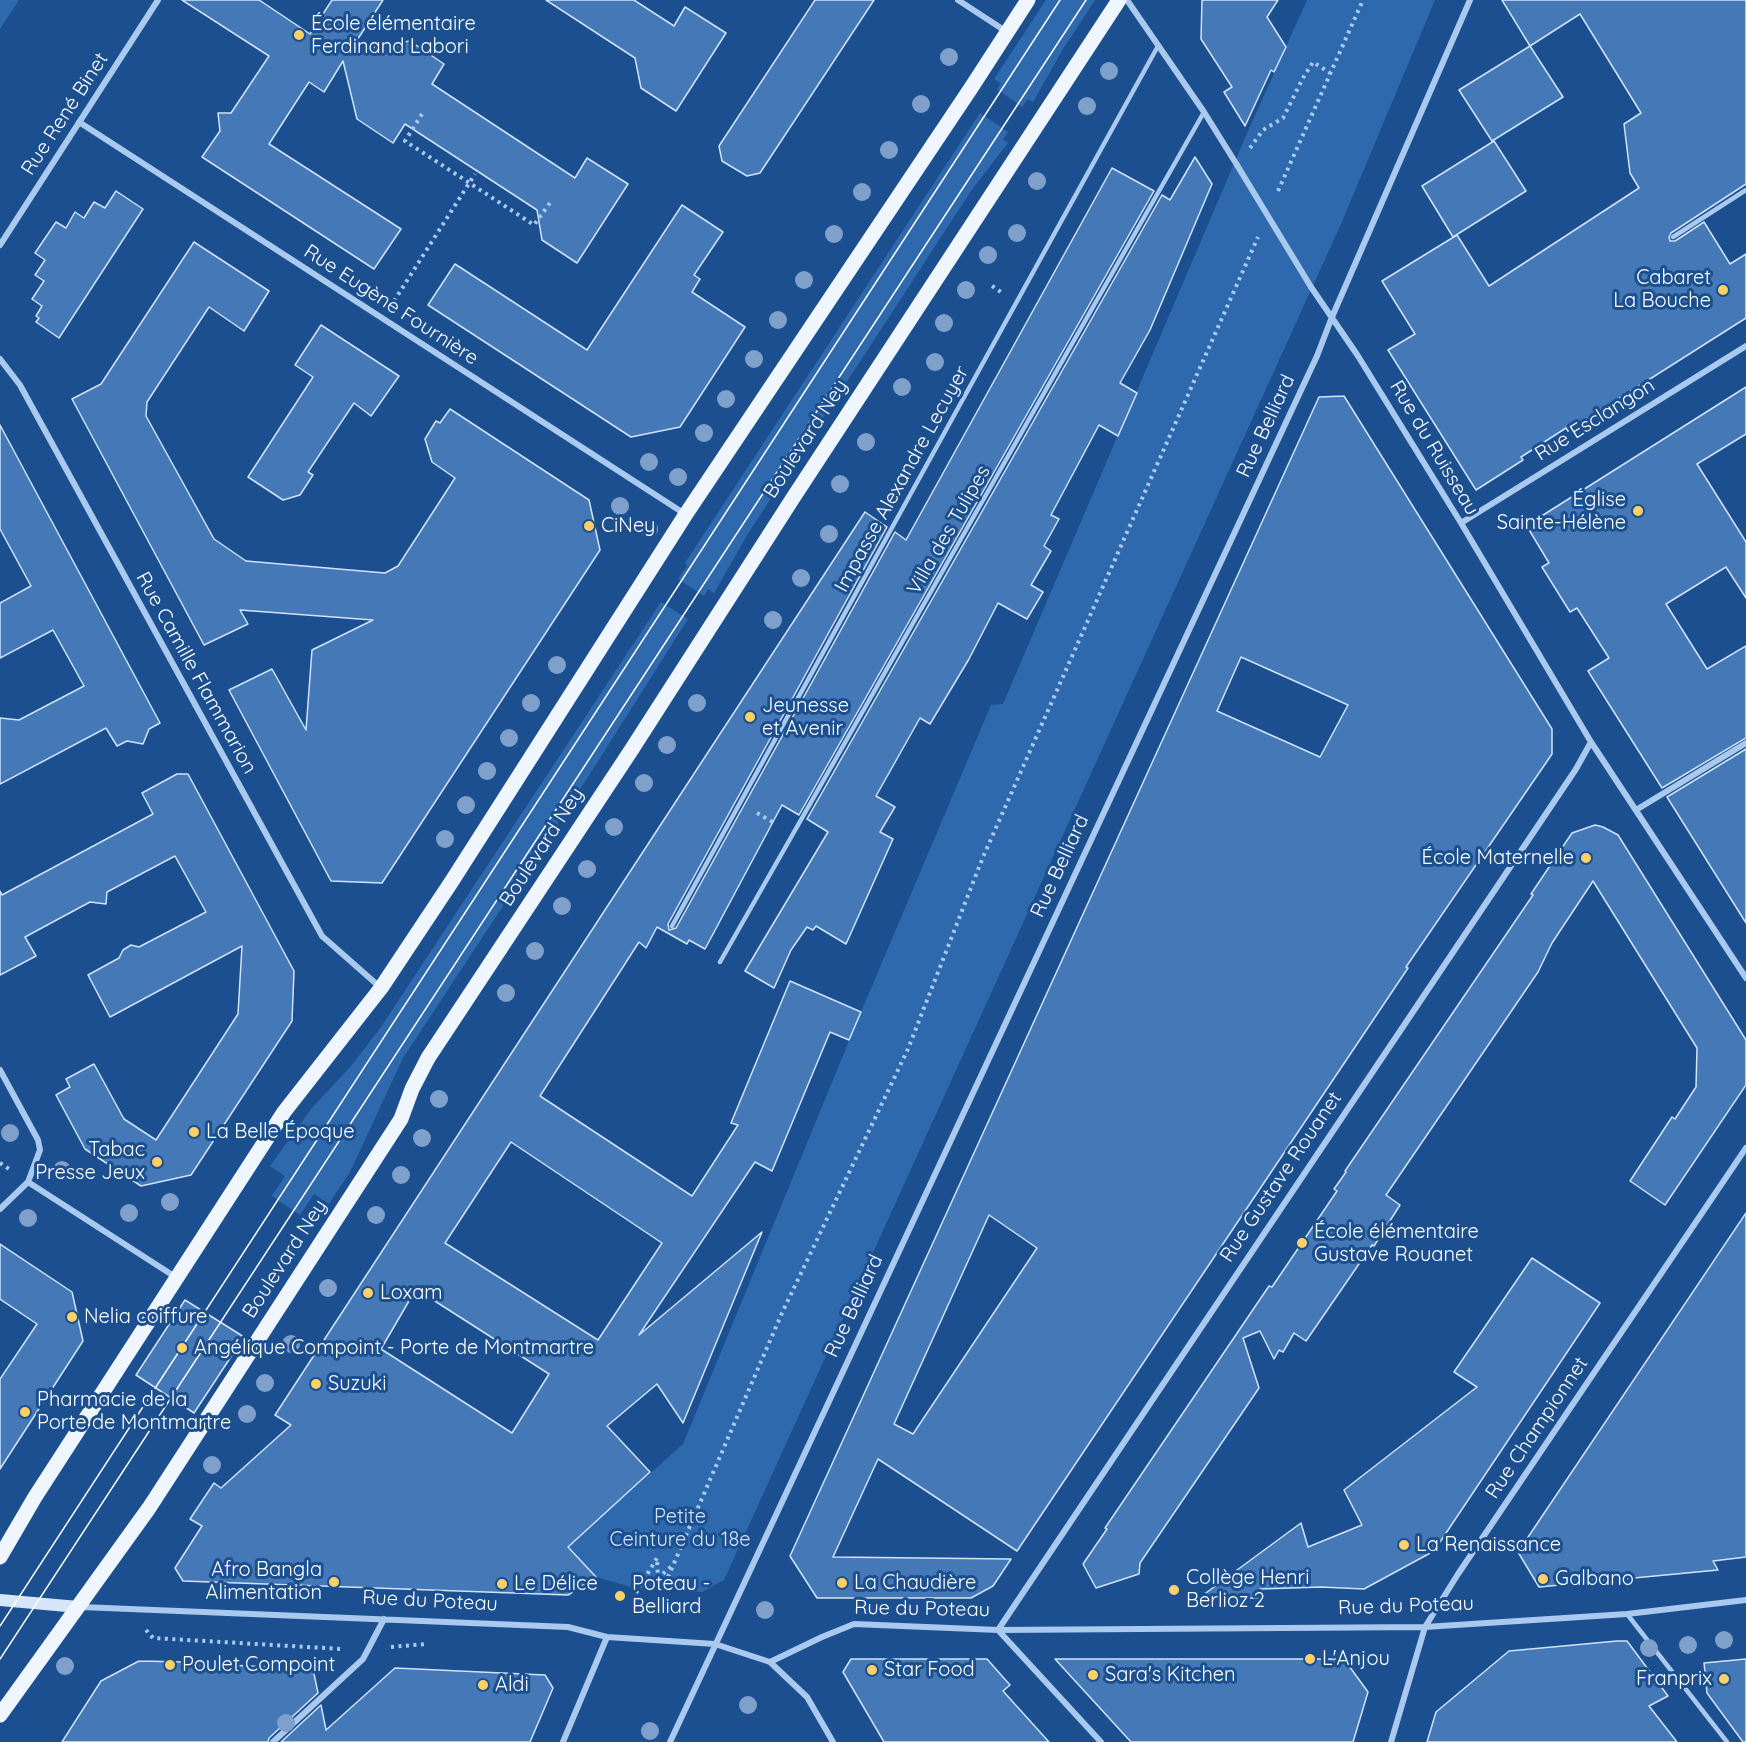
<!DOCTYPE html>
<meta charset="utf-8">
<style>
body{margin:0}
canvas{display:block;background:#1b4f8f}
</style>
<canvas width="1746" height="1742"></canvas>
<script>
const ctx = document.querySelector('canvas').getContext('2d');
ctx.lineJoin = 'round';
function fillPath(path, color) {
  ctx.fillStyle = color;
  ctx.fill(path, 'evenodd');
}
function poly(rows) {
  const path = new Path2D();
  for (const r of rows) {
    path.moveTo(r[0], r[1]);
    for (let i = 2; i < r.length; i += 2) path.lineTo(r[i], r[i + 1]);
  }
  return path;
}
function trace(path, color, width, dash) {
  ctx.strokeStyle = color;
  ctx.lineWidth = width;
  ctx.lineCap = dash ? 'butt' : 'round';
  ctx.setLineDash(dash || []);
  ctx.stroke(path);
}
function label(font, color, halo, rows, align = 'center') {
  ctx.font = font + ' Quicksand,sans-serif';
  ctx.lineWidth = 6;
  ctx.setLineDash([]);
  ctx.textBaseline = 'middle';
  ctx.strokeStyle = halo;
  ctx.fillStyle = color;
  for (const [text, x, y, turn = 0] of rows) {
    ctx.save();
    ctx.translate(x, y);
    ctx.rotate((+turn || 0) * Math.PI / 180);
    ctx.textAlign = isNaN(turn) ? turn : align;
    if (halo) ctx.strokeText(text, 0, 0);
    ctx.fillText(text, 0, 0);
    ctx.restore();
  }
}
const green = poly([
 [0,0,19,0,0,29],
 [1046,0,1095,0,1063,49,1033,102,1028,99,1022,107,997,89,1001,83,994,79],
 [1307,0,1435,0,1341,224,724,1580,702,1592,631,1587,596,1577,568,1547,683,1444,861,1012,991,705,1003,704,1248,131],
 [980,113,1008,132,1003,139,1008,143,971,191,749,532,714,593,708,589,704,596,678,579,687,566,685,563],
 [661,602,688,619,588,777,403,1058,350,1172,329,1204,314,1194,300,1215,272,1196,285,1176,270,1166,311,1109,352,1065,381,1027]
]);
const building = poly([
 [182,0,259,0,310,34,332,0,383,0,350,51,410,41,444,64,432,84,575,178,587,158,628,184,577,263,542,240,537,210,405,124,393,143,357,119,343,61,324,92,309,82,269,144,401,229,374,269,202,157,220,131,218,113,231,113,269,56,182,0],
 [546,0,634,0,674,26,685,7,726,33,676,111,641,88,635,58,546,0],
 [815,0,874,0,760,173,747,176,722,161,719,146,815,0],
 [1202,0,1278,0,1267,17,1286,47,1274,72,1271,70,1245,126,1224,92,1232,87,1201,39,1202,0],
 [1502,0,1746,0,1746,184,1671,233,1669,237,1670,241,1675,241,1704,222,1730,264,1746,254,1746,318,1568,431,1566,428,1521,457,1523,460,1476,490,1388,350,1415,334,1382,281,1457,235,1489,286,1639,188,1630,173,1624,124,1641,113,1580,14,1530,46,1502,0],
 [1530,46,1563,97,1492,141,1459,90,1530,46],
 [1494,141,1526,191,1453,237,1422,186,1494,141],
 [1195,157,1212,184,1150,330,1120,383,1137,393,1118,436,1099,425,1051,515,1059,519,1044,546,1051,551,1031,585,1043,592,1027,619,998,603,969,659,930,724,920,718,876,796,895,807,880,832,893,839,846,944,816,926,813,930,807,927,791,950,774,988,745,971,828,832,807,819,1162,195,1170,200,1195,157],
 [1112,168,1154,191,799,815,782,805,705,949,689,940,687,944,657,927,646,948,639,942,540,1096,692,1196,738,1125,731,1123,790,981,861,1012,849,1040,830,1032,772,1171,755,1162,639,1335,762,1232,683,1423,657,1384,607,1426,650,1472,568,1547,596,1577,568,1595,183,1581,175,1568,202,1526,190,1519,214,1483,221,1488,291,1425,275,1415,865,512,887,527,668,924,669,930,676,928,895,532,906,540,1112,168],
 [511,1142,662,1243,598,1340,445,1243,511,1142],
 [416,1289,549,1374,512,1433,381,1349,416,1289],
 [116,191,143,209,59,338,36,322,39,318,36,316,42,306,32,299,44,281,35,275,45,260,35,253,56,222,66,228,75,212,84,218,94,202,105,208,116,191],
 [682,205,723,232,694,275,700,279,692,292,745,327,680,427,631,437,428,305,455,264,587,350,682,205],
 [194,242,269,291,244,331,209,307,147,402,146,416,214,539,246,561,385,573,398,566,455,478,432,462,425,439,436,421,440,423,450,409,589,500,600,550,382,883,331,881,229,690,272,669,306,730,312,650,373,620,240,610,248,624,204,645,72,399,101,384,194,242],
 [321,325,399,376,371,416,354,403,308,472,313,475,300,495,283,500,248,477,313,377,295,365,321,325],
 [1746,387,1746,434,1697,464,1746,542,1746,598,1726,567,1666,604,1707,669,1746,646,1746,738,1662,788,1588,671,1609,658,1577,608,1570,612,1542,567,1549,563,1528,528,1541,520,1540,517,1746,387],
 [1344,396,1552,729,1552,754,1406,967,1408,968,1017,1551,878,1459,833,1557,1011,1559,993,1586,971,1598,817,1598,790,1556,1319,397,1344,396],
 [1241,657,1348,705,1320,757,1217,711,1241,657],
 [989,1215,1037,1248,913,1434,894,1424,989,1215],
 [0,425,160,723,149,729,143,744,127,741,117,746,106,728,0,784,0,718,19,720,84,686,53,630,0,658,0,603,31,586,0,529,0,425],
 [1746,749,1746,923,1667,797,1746,749],
 [177,774,188,774,294,971,292,1021,191,1175,141,1186,85,1149,56,1095,70,1087,66,1079,94,1064,124,1119,156,1140,238,1014,242,946,110,1017,88,975,119,958,123,950,131,945,139,947,206,912,175,856,107,892,106,904,90,902,25,937,36,956,0,975,0,891,2,895,153,814,142,793,177,774],
 [1595,825,1603,827,1618,835,1746,1040,1746,1085,1665,1205,1630,1181,1672,1117,1675,1119,1696,1087,1697,1048,1593,881,1552,943,1538,972,1386,1195,1400,1205,1374,1246,1372,1245,1306,1341,1294,1333,1283,1352,1279,1350,1274,1359,1260,1331,1243,1338,1259,1388,1140,1563,1139,1574,1096,1588,1083,1564,1107,1529,1105,1528,1269,1286,1272,1287,1337,1191,1334,1189,1346,1172,1345,1171,1533,895,1531,894,1572,833,1595,825],
 [1746,1213,1746,1557,1713,1561,1718,1570,1539,1587,1518,1552,1746,1213],
 [0,1244,72,1292,83,1341,0,1469,0,1379,37,1324,0,1299,0,1244],
 [1532,1258,1600,1303,1434,1551,1364,1589,1321,1587,1260,1589,1260,1598,1199,1598,1301,1523,1308,1547,1362,1525,1344,1490,1477,1387,1454,1372,1532,1258],
 [185,1300,244,1337,194,1413,136,1375,185,1300],
 [1617,1641,1627,1641,1668,1696,1649,1706,1677,1742,1427,1742,1436,1712,1509,1651,1617,1641],
 [851,1659,987,1659,1010,1685,1003,1691,1049,1742,884,1742,843,1672,851,1659],
 [1055,1659,1344,1659,1368,1692,1353,1742,1131,1742,1055,1659],
 [1746,1659,1746,1742,1743,1742,1707,1693,1704,1663,1746,1659],
 [139,1661,231,1663,228,1665,313,1669,318,1693,269,1738,268,1742,62,1742,101,1681,139,1661],
 [395,1668,545,1675,553,1688,530,1742,281,1742,321,1705,326,1730,395,1668]
]);
const path = poly([
 [422,114,405,141,534,225,552,200],
 [1250,148,1263,130,1283,118,1303,78,1313,62,1330,73],
 [1278,191,1363,0],
 [992,286,1001,292],
 [394,301,475,174],
 [757,813,776,824],
 [0,1163,12,1171],
 [665,1584,782,1313,908,1049,983,857,1258,237],
 [636,1593,657,1558,658,1578,673,1565],
 [146,1630,153,1638,342,1649],
 [391,1647,426,1644]
]);
const lane = poly([
 [1673,237,1746,190],
 [672,926,1158,46],
 [720,962,1204,112],
 [1627,1614,1727,1742]
]);
const street = poly([
 [958,0,1007,32],
 [1127,0,1204,112,1237,165],
 [79,122,685,514],
 [0,245,158,0],
 [1311,287,1358,356,1461,523,1591,742,1746,978],
 [0,359,20,385,322,936,381,988],
 [1461,523,1746,346],
 [1636,810,1746,743],
 [0,1070,38,1140,40,1150,28,1182,0,1209],
 [28,1182,177,1278],
 [81,1607,568,1627,607,1637,715,1644,770,1662,822,1637,854,1624,998,1630,1425,1627,1627,1614,1746,1600],
 [770,1662,807,1697,833,1742],
 [273,1742,363,1659,384,1619],
 [563,1742,607,1637],
 [670,1742,1317,356,1332,317,1470,0],
 [1101,1742,998,1630,1576,769,1591,742],
 [1391,1742,1425,1627,1458,1574,1746,1148]
]);
const secondary = poly([
 [0,1600,78,1607]
]);
const primary = poly([
 [0,1557,35,1497,284,1112,381,988,452,881,686,514,971,88,1028,0],
 [0,1715,149,1508,401,1119,412,1089,428,1058,632,749,793,498,1119,0]
]);
const tram = poly([
 [0,1626,1060,0],
 [0,1659,1086,0]
]);
const streetBridge = poly([
 [1237,165,1311,287]
]);
const trees = [
 [949,57],
 [1109,71],
 [921,104],
 [1087,106],
 [889,150],
 [1037,181],
 [862,192],
 [1017,233],
 [834,234],
 [988,255],
 [804,280],
 [966,290],
 [778,320],
 [944,323],
 [754,359],
 [935,362],
 [902,387],
 [726,399],
 [704,433],
 [866,442],
 [649,462],
 [678,477],
 [840,484],
 [620,506],
 [649,529],
 [829,534],
 [801,578],
 [773,620],
 [557,665],
 [531,703],
 [697,703],
 [509,738],
 [667,745],
 [487,771],
 [644,783],
 [466,805],
 [614,827],
 [445,839],
 [587,869],
 [562,906],
 [535,951],
 [506,993],
 [439,1099],
 [10,1133],
 [422,1138],
 [62,1170],
 [401,1175],
 [170,1202],
 [129,1213],
 [376,1215],
 [28,1218],
 [328,1288],
 [291,1344],
 [265,1383],
 [247,1414],
 [212,1465],
 [765,1610],
 [1724,1640],
 [1688,1645],
 [1649,1648],
 [65,1666],
 [748,1705],
 [286,1723],
 [650,1731]
];
const markers = [
 [299,35,6,"#ffd166"],
 [1723,290,6,"#ffd166"],
 [1638,511,6,"#ffd166"],
 [589,526,6,"#ffd166"],
 [750,717,6,"#ffd166"],
 [1586,858,6,"#ffd166"],
 [194,1132,6,"#ffd166"],
 [157,1162,6,"#ffd166"],
 [1302,1243,6,"#ffd166"],
 [368,1293,6,"#ffd166"],
 [72,1317,6,"#ffd166"],
 [182,1348,6,"#ffd166"],
 [316,1384,6,"#ffd166"],
 [25,1412,6,"#ffd166"],
 [1404,1545,6,"#ffd166"],
 [1543,1579,6,"#ffd166"],
 [334,1582,6,"#ffd166"],
 [842,1583,6,"#ffd166"],
 [502,1584,6,"#ffd166"],
 [1174,1590,6,"#ffd166"],
 [620,1596,6,"#ffd166"],
 [1310,1659,6,"#ffd166"],
 [170,1665,6,"#ffd166"],
 [872,1670,6,"#ffd166"],
 [1093,1675,6,"#ffd166"],
 [1724,1679,6,"#ffd166"],
 [483,1685,6,"#ffd166"]
];
const poiNames = [
 ["École élémentaire",311,24],
 ["Ferdinand Labori",311,47],
 ["Cabaret",1711,278,"right"],
 ["La Bouche",1711,301,"right"],
 ["Église",1626,500,"right"],
 ["Sainte-Hélène",1626,523,"right"],
 ["CiNey",601,526],
 ["Jeunesse",762,706],
 ["et Avenir",762,729],
 ["École Maternelle",1574,858,"right"],
 ["La Belle Époque",206,1132],
 ["Tabac",145,1150,"right"],
 ["Presse Jeux",145,1173,"right"],
 ["École élémentaire",1314,1232],
 ["Gustave Rouanet",1314,1255],
 ["Loxam",380,1293],
 ["Nelia coiffure",84,1317],
 ["Angélique Compoint - Porte de Montmartre",194,1348],
 ["Suzuki",328,1384],
 ["Pharmacie de la",37,1400],
 ["Porte de Montmartre",37,1423],
 ["La Renaissance",1416,1545],
 ["Afro Bangla",322,1570,"right"],
 ["Alimentation",322,1593,"right"],
 ["Collège Henri",1186,1578],
 ["Berlioz 2",1186,1601],
 ["Galbano",1555,1579],
 ["La Chaudière",854,1583],
 ["Le Délice",514,1584],
 ["Poteau -",632,1584],
 ["Belliard",632,1607],
 ["L'Anjou",1322,1659],
 ["Poulet Compoint",182,1665],
 ["Star Food",884,1670],
 ["Sara's Kitchen",1105,1675],
 ["Franprix",1712,1679,"right"],
 ["Aldi",495,1685]
];
const streetNames = [
 ["Rue René Binet",65,114,-57],
 ["Rue Eugène Fournière",391,305,33],
 ["Rue Esclangon",1595,420,-32],
 ["Rue Belliard",1266,426,-65],
 ["Boulevard Ney",806,439,-57],
 ["Rue du Ruisseau",1434,448,59],
 ["Impasse Alexandre Lecuyer",902,479,-61],
 ["Villa des Tulipes",949,530,-60],
 ["Rue Camille Flammarion",196,673,61],
 ["Boulevard Ney",542,847,-57],
 ["Rue Belliard",1060,866,-65],
 ["Rue Gustave Rouanet",1281,1177,-56],
 ["Boulevard Ney",285,1259,-57],
 ["Rue Belliard",854,1306,-65],
 ["Rue Championnet",1537,1428,-56],
 ["Rue du Poteau",430,1601,3],
 ["Rue du Poteau",1406,1606,-2],
 ["Rue du Poteau",922,1609,1]
];
const parkNames = [
 ["Petite",680,1517],
 ["Ceinture du 18e",680,1540]
];
fillPath(green, '#2e69ad');
fillPath(building, '#4478b7');
trace(building, '#cfe3fa', 1.5);
trace(path, '#a9c9ee', 4, [3, 4.5]);
trace(lane, '#a9c9ee', 4.5);
trace(street, '#a9c9ee', 6);
trace(secondary, '#d6e6fa', 12);
trace(primary, '#f0f6ff', 15);
trace(tram, '#fff', 1.5);
trace(streetBridge, '#a9c9ee', 6);
ctx.fillStyle = '#7ea0ca';
for (const [x, y] of trees) {
  ctx.beginPath();
  ctx.arc(x, y, 9, 0, 2 * Math.PI);
  ctx.fill();
}
for (const [x, y, r, color] of markers) {
  const dot = new Path2D();
  dot.arc(x, y, r, 0, 2 * Math.PI);
  ctx.fillStyle = color;
  ctx.fill(dot);
  trace(dot, '#1b4f8f', 2);
}
label('20px', '#fff', '#1b4f8f', poiNames, 'left');
label('20px', '#fff', '#1b4f8f', streetNames);
label('20px', '#cfe3fa', '#1b4f8f', parkNames);
</script>
